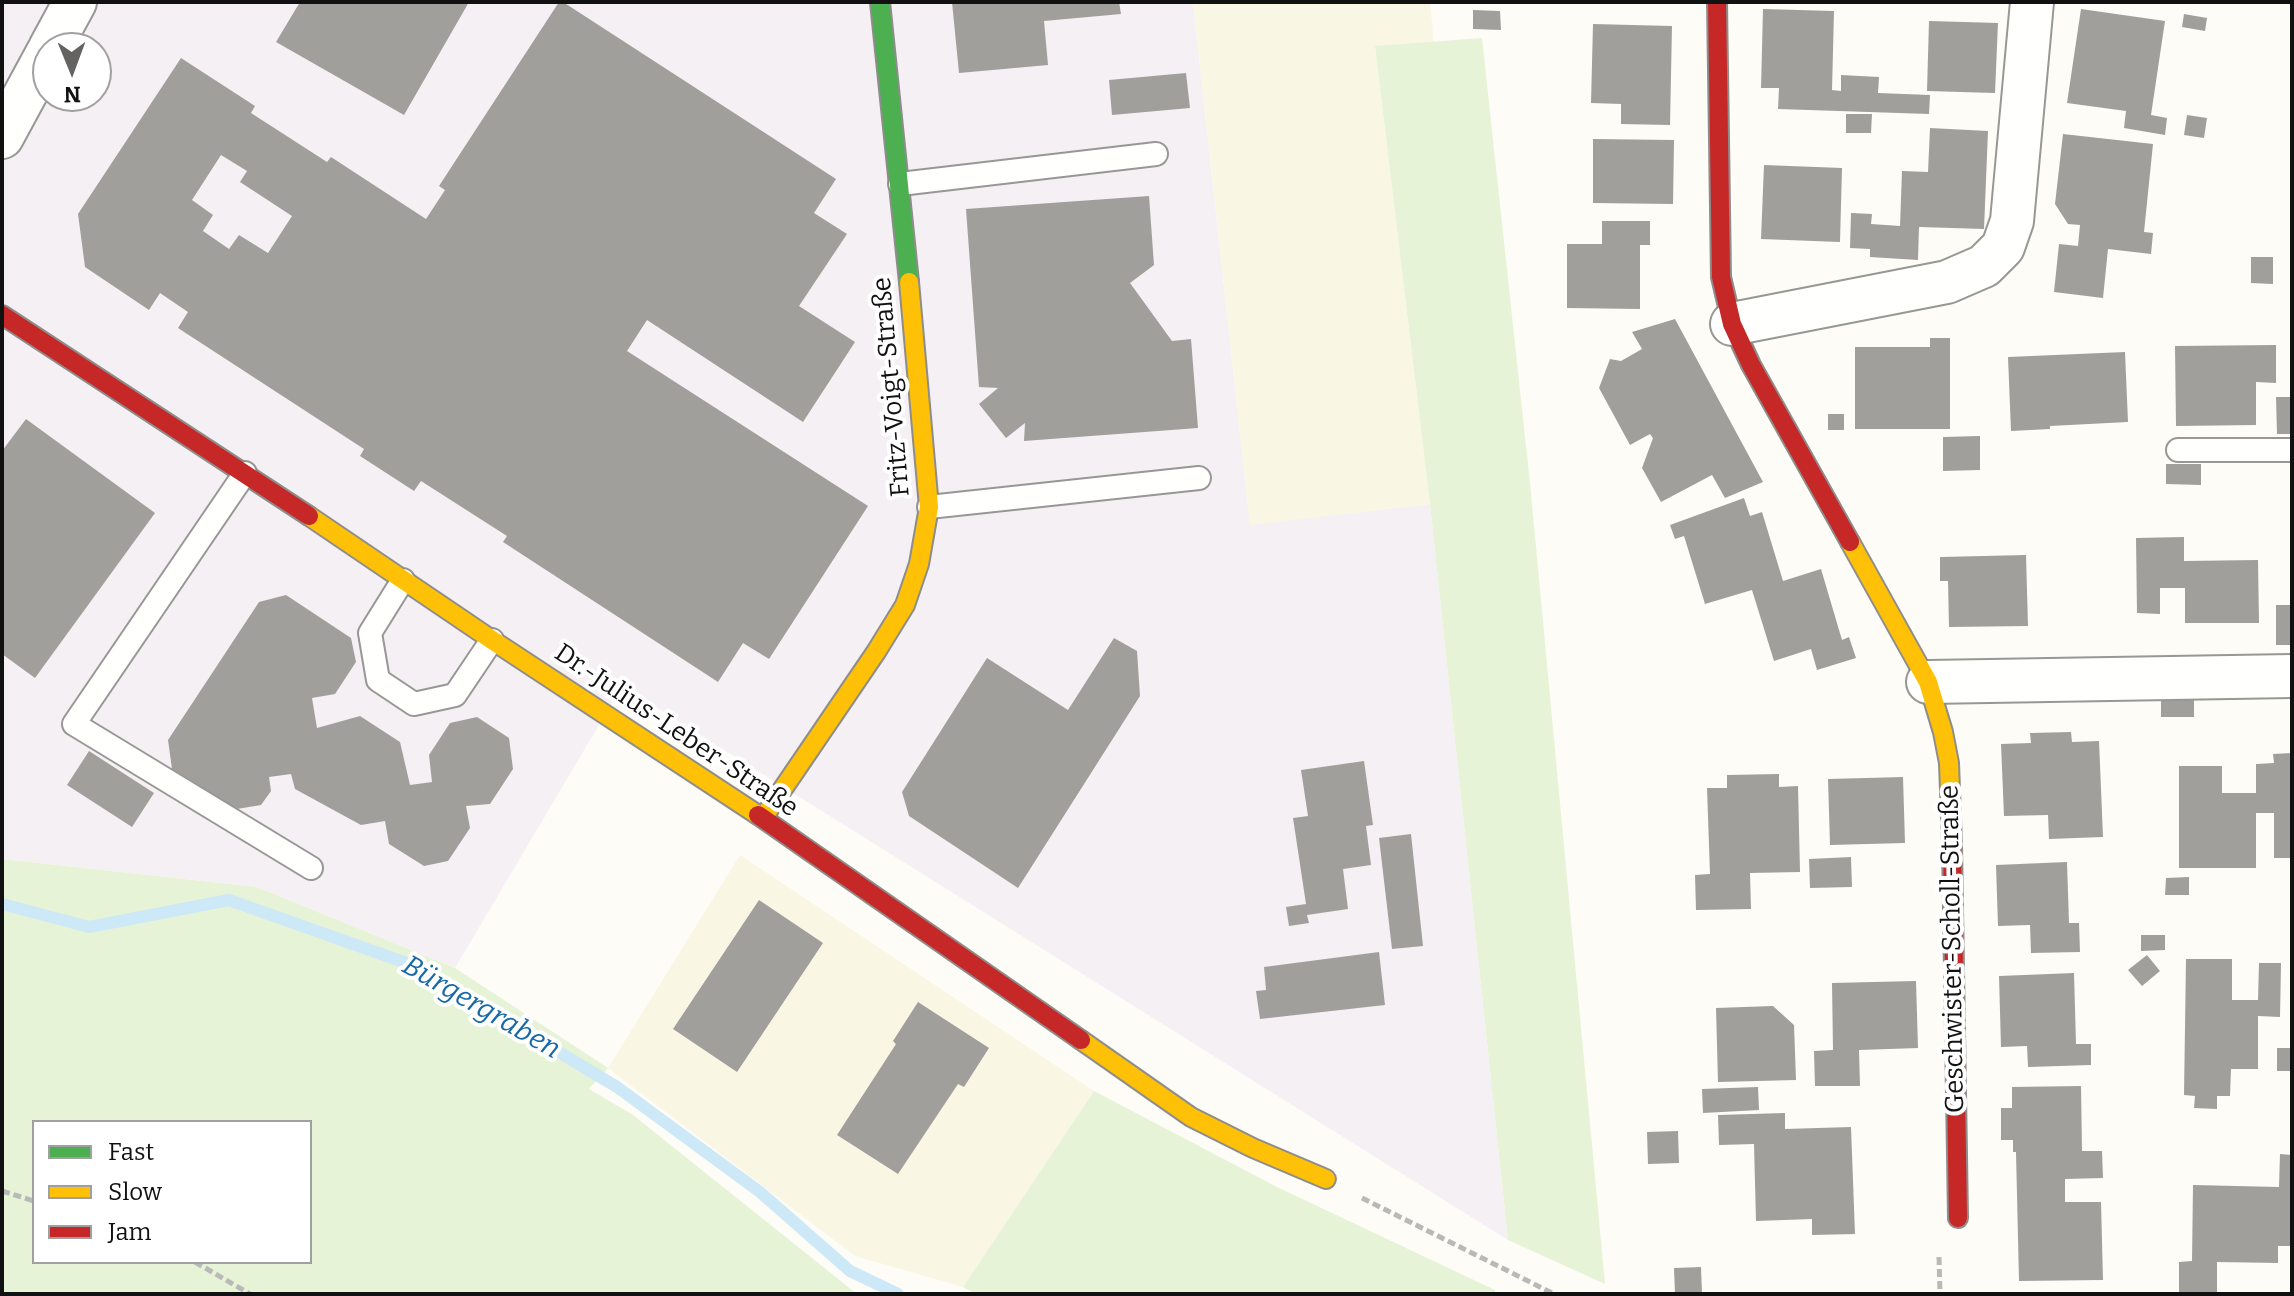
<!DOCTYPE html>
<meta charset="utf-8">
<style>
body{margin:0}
#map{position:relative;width:2294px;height:1296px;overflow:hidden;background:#fdfcf7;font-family:Bitter,serif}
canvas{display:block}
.frame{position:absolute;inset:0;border:4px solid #111;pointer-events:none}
.legend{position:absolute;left:32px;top:1120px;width:280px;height:144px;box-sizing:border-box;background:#fff;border:2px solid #a0a0a0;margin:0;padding:10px 14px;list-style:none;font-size:24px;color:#111}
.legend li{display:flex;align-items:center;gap:16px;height:40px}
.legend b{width:40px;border:2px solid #a0a0a0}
.north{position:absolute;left:32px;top:32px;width:80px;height:80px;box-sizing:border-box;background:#fff;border:2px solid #a0a0a0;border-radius:50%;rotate:179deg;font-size:22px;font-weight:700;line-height:32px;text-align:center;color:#111}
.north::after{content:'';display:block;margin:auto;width:28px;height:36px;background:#646362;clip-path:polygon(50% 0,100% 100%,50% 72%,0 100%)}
</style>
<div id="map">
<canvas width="2294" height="1296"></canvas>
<div class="frame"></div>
<ul class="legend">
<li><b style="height:10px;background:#4caf50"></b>Fast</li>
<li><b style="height:10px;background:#ffc107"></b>Slow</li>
<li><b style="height:10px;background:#c62828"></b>Jam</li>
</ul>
<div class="north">N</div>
</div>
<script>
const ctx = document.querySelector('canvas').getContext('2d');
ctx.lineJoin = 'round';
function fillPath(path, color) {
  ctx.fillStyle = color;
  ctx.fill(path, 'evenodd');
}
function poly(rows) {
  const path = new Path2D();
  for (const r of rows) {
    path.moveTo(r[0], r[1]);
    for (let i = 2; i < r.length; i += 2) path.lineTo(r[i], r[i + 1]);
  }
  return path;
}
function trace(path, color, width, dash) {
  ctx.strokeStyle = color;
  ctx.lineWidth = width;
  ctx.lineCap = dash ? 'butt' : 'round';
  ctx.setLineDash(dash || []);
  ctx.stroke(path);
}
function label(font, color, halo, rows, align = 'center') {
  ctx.font = font + ' Bitter,serif';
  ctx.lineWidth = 8;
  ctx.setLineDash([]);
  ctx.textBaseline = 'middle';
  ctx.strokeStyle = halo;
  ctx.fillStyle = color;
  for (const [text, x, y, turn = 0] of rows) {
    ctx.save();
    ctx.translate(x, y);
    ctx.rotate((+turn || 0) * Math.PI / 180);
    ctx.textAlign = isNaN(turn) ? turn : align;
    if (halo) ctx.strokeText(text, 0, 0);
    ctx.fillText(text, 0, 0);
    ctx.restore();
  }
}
const industrial = poly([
 [2,2,1193,2,1250,524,1430,504,1508,1240,622,686,455,968,257,887,2,859],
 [48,48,96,48,96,96,48,96]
]);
const farmland = poly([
 [1193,2,1430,2,1434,43,1375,47,1430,504,1250,525],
 [740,855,1094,1091,963,1287,855,1256,608,1068]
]);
const green = poly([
 [1482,38,1530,483,1605,1284,1508,1240,1430,504,1375,46],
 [2,859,257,887,455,968,608,1068,589,1089,633,1115,857,1294,2,1294],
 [34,1122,310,1122,310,1262,34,1262],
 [1094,1091,1277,1187,1495,1290,1495,1294,976,1294,963,1287]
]);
const stream = poly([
 [2,904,89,927,229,900,415,966,617,1087,760,1192,850,1271,898,1294]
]);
const building = poly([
 [300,2,469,2,404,115,276,42],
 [559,2,563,2,836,179,814,213,847,234,799,306,855,342,803,422,647,320,627,351,868,506,769,659,743,643,718,682,503,542,507,536,421,481,414,491,360,456,364,449,178,328,188,312,160,293,149,310,85,267,78,214,181,58,255,106,251,113,327,162,331,157,426,219,445,190,439,186],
 [221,155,247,171,240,182,292,216,268,253,239,235,229,249,203,231,213,215,192,200],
 [952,2,1119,2,1121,14,1044,21,1048,65,959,73],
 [1763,9,1834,11,1832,90,1841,91,1841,75,1879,77,1878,93,1930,95,1929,114,1778,109,1779,88,1761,88],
 [2081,9,2165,21,2151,115,2167,118,2165,135,2124,128,2126,111,2067,103],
 [1473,10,1500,11,1501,30,1473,29],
 [2184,14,2207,18,2205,31,2182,27],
 [1929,21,1998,23,1995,93,1927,91],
 [1593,24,1672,26,1670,125,1621,124,1621,104,1591,103],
 [1186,73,1190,108,1112,115,1109,80],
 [1846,114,1872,114,1871,133,1846,133],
 [2187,115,2207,118,2204,138,2184,135],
 [1930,128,1988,131,1984,229,1919,227,1918,260,1870,257,1870,249,1850,248,1851,213,1872,214,1871,224,1900,226,1902,171,1928,172],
 [2063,134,2153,144,2144,232,2153,233,2151,254,2108,249,2103,298,2054,292,2059,244,2078,246,2080,225,2068,224,2055,204],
 [1593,139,1674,140,1673,204,1593,203],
 [1764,165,1842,168,1840,242,1761,239],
 [1149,196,1154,265,1130,283,1172,341,1191,339,1198,428,1024,441,1025,423,1006,438,979,404,998,388,979,387,966,209],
 [1602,221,1650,221,1650,245,1640,245,1640,309,1567,308,1567,244,1602,244],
 [2251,257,2273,257,2273,284,2251,283],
 [1675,319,1763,482,1725,498,1712,475,1661,502,1642,468,1653,438,1650,434,1630,445,1599,388,1610,359,1621,361,1642,349,1632,332],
 [1930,338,1950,338,1950,429,1855,429,1855,347,1930,347],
 [2276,345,2276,383,2256,382,2256,425,2176,426,2175,346],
 [2125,352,2128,422,2050,426,2050,429,2011,431,2008,357],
 [2276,397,2292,397,2292,434,2277,434],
 [1828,414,1844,414,1844,430,1828,430],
 [26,419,155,513,35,678,2,654,2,451],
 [1980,436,1980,470,1943,471,1943,437],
 [2166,464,2201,464,2201,485,2166,484],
 [1744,498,1750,516,1762,512,1783,581,1821,569,1842,640,1849,637,1856,658,1817,670,1811,649,1774,661,1752,590,1705,604,1684,536,1675,539,1670,525],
 [2184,537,2184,561,2258,560,2259,623,2185,623,2185,588,2160,588,2160,614,2137,613,2136,538],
 [2026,555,2028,626,1949,627,1948,581,1940,581,1940,557],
 [286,595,351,638,356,662,335,694,312,698,317,728,360,716,400,742,410,785,432,782,429,755,450,723,477,717,509,738,513,769,490,804,466,806,470,828,448,861,424,866,389,844,385,821,361,825,295,789,291,774,269,777,271,791,261,805,237,809,172,769,168,740,259,602],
 [2276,605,2292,605,2292,645,2276,645],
 [1114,638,1137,651,1140,696,1018,888,909,816,902,792,987,658,1068,710],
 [2161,696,2194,696,2194,717,2161,717],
 [2071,732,2072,742,2099,741,2103,837,2049,839,2048,815,2004,816,2001,744,2031,743,2030,733],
 [89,751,154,793,132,827,67,785],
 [2292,753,2292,858,2274,858,2274,813,2256,813,2256,868,2179,868,2179,766,2222,766,2222,793,2256,793,2256,764,2274,763,2273,754],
 [1364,761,1373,825,1366,826,1371,865,1343,869,1348,909,1307,915,1309,923,1289,926,1286,907,1306,904,1293,818,1308,816,1301,770],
 [1779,774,1779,787,1798,786,1800,872,1750,873,1751,909,1696,910,1695,875,1710,874,1707,788,1727,788,1727,775],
 [1903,777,1905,843,1830,845,1828,779],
 [1411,834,1423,946,1392,949,1379,838],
 [1851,857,1852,887,1810,888,1809,859],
 [2067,862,2069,923,2079,923,2080,952,2031,953,2030,925,1998,926,1996,865],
 [2189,877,2189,895,2165,895,2166,878],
 [759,900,823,943,737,1072,673,1029],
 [2141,935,2165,935,2165,950,2141,951],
 [1379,952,1385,1005,1260,1019,1256,991,1266,990,1264,967],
 [2147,955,2160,971,2142,986,2128,970],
 [2186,959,2232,959,2232,1000,2258,1000,2259,963,2281,963,2280,1017,2258,1016,2258,1069,2231,1069,2230,1096,2217,1096,2217,1109,2194,1108,2195,1096,2184,1095],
 [2074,973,2076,1044,2091,1044,2091,1065,2028,1067,2027,1046,2001,1047,1999,976],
 [1916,981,1918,1048,1859,1050,1860,1086,1815,1086,1814,1051,1833,1050,1832,983],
 [918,1002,989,1048,964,1087,958,1084,898,1174,837,1135,896,1044,893,1041],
 [1773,1006,1794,1025,1796,1080,1718,1082,1716,1008],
 [2277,1048,2292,1048,2292,1071,2277,1071],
 [2081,1086,2082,1151,2102,1151,2103,1178,2065,1179,2065,1202,2101,1202,2103,1280,2019,1281,2016,1152,2013,1152,2013,1140,2001,1140,2001,1108,2012,1108,2012,1087],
 [1758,1087,1759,1110,1703,1113,1702,1089],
 [1785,1113,1785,1129,1851,1127,1855,1234,1812,1235,1812,1219,1756,1221,1754,1144,1719,1145,1718,1115],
 [1678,1131,1679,1163,1648,1164,1647,1132],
 [2280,1154,2292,1155,2292,1246,2278,1246,2278,1263,2217,1262,2217,1294,2179,1294,2179,1262,2192,1261,2193,1185,2279,1187],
 [1701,1267,1702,1294,1675,1294,1674,1268]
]);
const path = poly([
 [2,1191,34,1201],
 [1362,1198,1554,1294],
 [1939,1257,1940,1294],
 [195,1262,250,1294]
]);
const lane = poly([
 [900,184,1156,154],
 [2178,450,2292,450],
 [245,473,74,724,311,868],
 [929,507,1199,478],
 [403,580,370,633,378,680,414,704,455,695,492,640]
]);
const street = poly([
 [50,48,75,2],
 [2,137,48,52],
 [1732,324,1947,282,1984,266,2003,247,2012,221,2032,2],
 [1928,682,2292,676]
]);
const fast = poly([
 [880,2,909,282]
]);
const slow = poly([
 [309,516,492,640,758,815],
 [1850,542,1928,682,1943,732,1949,763,1952,845],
 [763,818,876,652,905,605,919,564,929,507,909,282],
 [1081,1040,1191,1117,1253,1148,1326,1179]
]);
const jam = poly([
 [1717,2,1721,277,1732,324,1751,365,1850,542],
 [2,315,309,516],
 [758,815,1081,1040],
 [1952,845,1958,1218]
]);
const streetNames = [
 ["Fritz-Voigt-Straße",892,387,-95],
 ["Dr.-Julius-Leber-Straße",676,731,34],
 ["Geschwister-Scholl-Straße",1953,949,-91]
];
const waterNames = [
 ["Bürgergraben",481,1008,30]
];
fillPath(industrial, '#f5f0f3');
fillPath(farmland, '#f9f7e4');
fillPath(green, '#e7f3d7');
trace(stream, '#cde8f7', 12);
fillPath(building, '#a19f9c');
trace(lane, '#979795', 26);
trace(street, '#979795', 46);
trace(fast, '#8e8d8b', 22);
trace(slow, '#8e8d8b', 22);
trace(jam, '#8e8d8b', 22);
trace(path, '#b9b9b8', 5, [8, 4]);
trace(lane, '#fffffe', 22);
trace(street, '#fffffe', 42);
trace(fast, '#4caf50', 18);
trace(slow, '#ffc107', 18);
trace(jam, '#c62828', 18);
label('26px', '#111', '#fff', streetNames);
label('italic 28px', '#1768a6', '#fff', waterNames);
</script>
